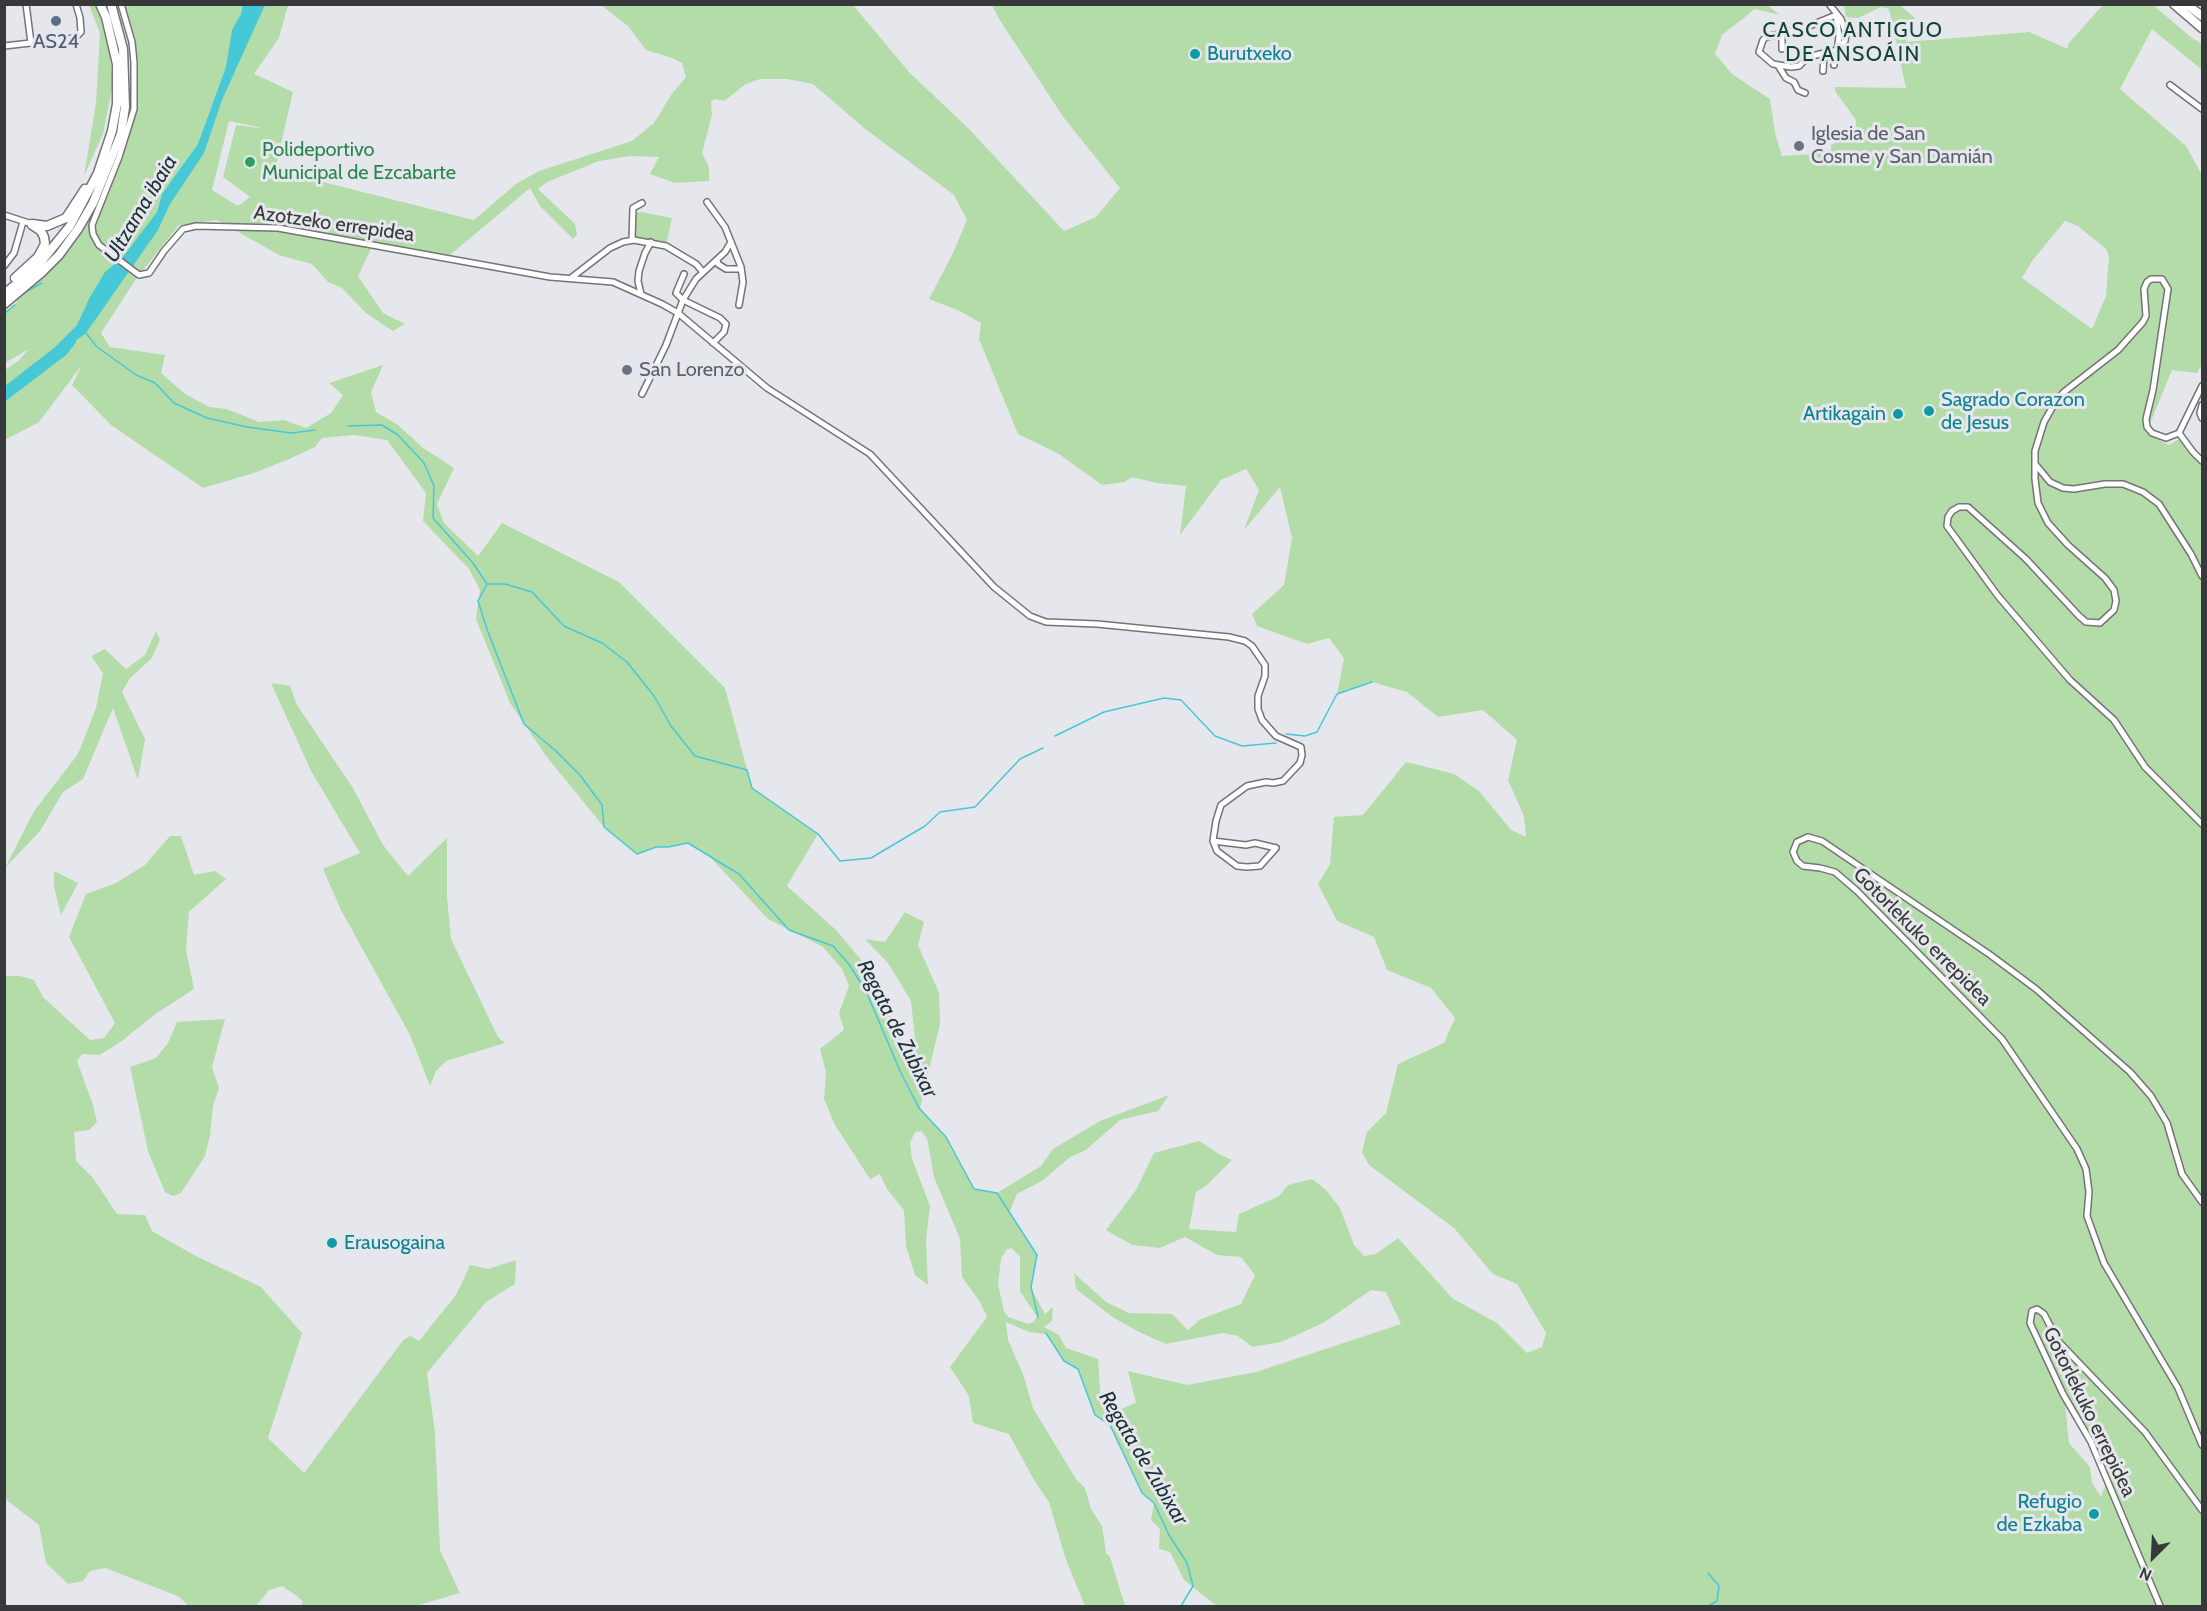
<!DOCTYPE html>
<meta charset="utf-8">
<style>
body{margin:0}
#map{position:relative;width:2207px;height:1611px;overflow:hidden;background:#e6e7ec;font-family:Cabin,sans-serif}
canvas{display:block}
.frame{position:absolute;inset:0;border:6px solid #373839;pointer-events:none}
.north{position:absolute;left:2123px;top:1527px;width:60px;height:60px;-webkit-text-stroke:4px #e6e7ec;paint-order:stroke;rotate:204deg;font-size:16px;font-weight:700;line-height:24px;text-align:center;color:#373839}
.north::after{content:'';display:block;margin:auto;width:21px;height:27px;background:#373839;clip-path:polygon(50% 0,100% 100%,50% 72%,0 100%)}
</style>
<div id="map">
<canvas width="2207" height="1611"></canvas>
<div class="frame"></div>
<div class="north">N</div>
</div>
<script>
const ctx = document.querySelector('canvas').getContext('2d');
ctx.lineJoin = 'round';
function fillPath(path, color) {
  ctx.fillStyle = color;
  ctx.fill(path, 'evenodd');
}
function poly(rows) {
  const path = new Path2D();
  for (const r of rows) {
    path.moveTo(r[0], r[1]);
    for (let i = 2; i < r.length; i += 2) path.lineTo(r[i], r[i + 1]);
  }
  return path;
}
function trace(path, color, width, dash) {
  ctx.strokeStyle = color;
  ctx.lineWidth = width;
  ctx.lineCap = dash ? 'butt' : 'round';
  ctx.setLineDash(dash || []);
  ctx.stroke(path);
}
function label(font, color, halo, rows, align = 'center') {
  ctx.font = font + ' Cabin,sans-serif';
  ctx.lineWidth = 6;
  ctx.setLineDash([]);
  ctx.textBaseline = 'middle';
  ctx.strokeStyle = halo;
  ctx.fillStyle = color;
  for (const [text, x, y, turn = 0] of rows) {
    ctx.save();
    ctx.translate(x, y);
    ctx.rotate((+turn || 0) * Math.PI / 180);
    ctx.textAlign = isNaN(turn) ? turn : align;
    if (halo) ctx.strokeText(text, 0, 0);
    ctx.fillText(text, 0, 0);
    ctx.restore();
  }
}
const green = poly([
 [89,5,98,5,101,10,109,47,113,84,103,134,84,176,96,103,100,33],
 [122,5,288,5,279,38,254,74,293,92,275,170,474,220,516,184,539,171,632,141,654,123,671,95,686,77,682,63,672,58,646,50,628,26,601,5,853,5,909,72,969,129,1064,231,1096,217,1120,188,1064,118,999,19,992,5,1767,5,1780,15,1755,9,1722,35,1715,54,1732,74,1770,99,1775,133,1782,156,1826,153,1831,149,1831,145,1839,141,1846,141,1855,135,1856,120,1835,91,1835,87,1906,88,1889,9,1881,7,1858,18,1846,17,1844,6,1835,5,1900,5,1915,18,1906,42,2029,32,2068,49,2068,44,2103,5,2153,5,2192,38,2202,44,2202,70,2152,29,2120,89,2186,146,2202,175,2202,364,2197,373,2172,370,2146,433,2169,445,2179,439,2202,467,2202,1606,1217,1606,1184,1580,1170,1552,1159,1549,1160,1529,1151,1520,1154,1503,1142,1493,1110,1425,1095,1415,1078,1369,1064,1361,1046,1334,1029,1332,1006,1322,1008,1340,1023,1374,1033,1408,1076,1479,1085,1488,1091,1509,1102,1526,1106,1553,1110,1557,1125,1606,1085,1606,1066,1560,1049,1502,1034,1480,1009,1434,973,1423,969,1396,950,1367,987,1317,980,1302,962,1277,960,1239,934,1177,927,1138,921,1131,915,1132,910,1143,912,1159,930,1206,926,1241,928,1285,915,1275,906,1246,904,1210,887,1189,880,1174,870,1179,835,1125,824,1099,826,1072,820,1049,844,1030,839,1013,849,986,842,969,823,947,768,919,709,856,688,843,668,847,656,847,637,854,604,827,546,756,510,703,476,619,480,590,469,569,423,521,426,493,387,440,354,435,322,438,315,447,287,460,254,473,203,488,111,425,72,385,82,365,39,422,5,440,5,370,18,361,29,349,5,363,5,311,17,302,13,298,78,229,134,109,132,42,134,38],
 [760,79,787,79,813,84,864,128,954,195,967,220,953,253,929,299,960,311,981,323,979,339,1018,434,1059,454,1102,485,1125,482,1132,477,1157,483,1186,486,1180,535,1221,480,1246,469,1259,490,1244,530,1280,487,1292,538,1284,585,1252,614,1257,626,1307,644,1329,638,1344,658,1337,694,1372,682,1407,692,1438,717,1483,710,1517,740,1508,780,1524,816,1526,837,1511,830,1479,791,1454,774,1406,762,1363,815,1334,817,1330,864,1318,884,1337,921,1374,937,1387,970,1431,988,1455,1018,1444,1043,1398,1064,1386,1113,1367,1132,1362,1152,1369,1165,1454,1228,1493,1274,1517,1284,1546,1333,1542,1347,1527,1353,1497,1323,1452,1298,1398,1238,1376,1254,1364,1256,1354,1245,1340,1208,1326,1190,1312,1179,1288,1185,1279,1196,1239,1214,1236,1232,1189,1229,1196,1192,1206,1186,1232,1160,1219,1154,1199,1141,1154,1153,1136,1190,1106,1230,1132,1245,1160,1248,1185,1237,1217,1255,1241,1257,1255,1275,1241,1304,1201,1319,1188,1330,1172,1314,1129,1313,1106,1302,1074,1273,1076,1289,1114,1318,1139,1332,1166,1344,1223,1333,1238,1336,1252,1347,1281,1342,1323,1323,1371,1290,1386,1292,1401,1324,1256,1372,1187,1385,1128,1371,1136,1403,1109,1414,1101,1401,1098,1359,1066,1348,1059,1335,1044,1327,1052,1321,1053,1307,1045,1314,1031,1288,1037,1255,1009,1213,1017,1194,1042,1181,1070,1157,1086,1150,1120,1120,1158,1111,1169,1095,1100,1121,1053,1149,1041,1166,997,1193,974,1189,946,1137,920,1108,940,1024,939,993,918,945,924,922,905,912,885,942,865,939,888,963,911,1001,915,1039,911,1063,873,974,836,930,787,886,818,834,752,788,725,688,619,582,502,523,478,556,444,523,437,504,454,468,423,448,398,425,376,412,371,392,383,365,329,383,343,395,331,413,306,428,284,420,259,422,227,409,209,407,185,394,161,373,165,355,110,347,101,333,136,279,179,225,217,220,279,255,312,264,328,282,342,288,366,313,393,331,405,324,383,313,358,276,372,247,438,255,440,253,450,255,530,188,540,206,573,239,577,235,575,224,538,189,547,182,599,161,630,156,659,157,650,174,675,183,709,181,709,167,702,153,712,115,711,101,716,99,724,101,746,84],
 [229,121,266,129,236,125,223,177,250,197,238,206,212,190],
 [2065,221,2078,226,2106,249,2109,256,2106,296,2092,329,2022,278,2032,261],
 [1011,1248,1020,1256,1020,1291,1037,1317,1033,1322,1028,1324,1008,1317,1004,1311,998,1284,1001,1259,1006,1250],
 [2065,1403,2090,1443,2106,1484,2101,1497,2092,1483,2090,1467,2069,1443],
 [641,212,672,218,666,246,634,240,635,213],
 [156,631,160,640,151,659,130,678,122,692,145,739,138,780,113,708,83,779,63,792,40,831,5,868,34,811,78,754,96,708,103,673,91,656,105,649,126,669,145,655],
 [271,683,290,686,297,705,353,788,383,845,408,876,447,838,447,897,451,939,498,1037,505,1043,446,1061,436,1071,430,1086,410,1035,341,910,323,869,360,853,311,771],
 [170,836,181,836,194,875,215,871,226,879,189,912,186,950,194,989,154,1015,123,1040,100,1055,82,1054,77,1061,93,1105,97,1122,89,1130,74,1132,76,1161,93,1178,117,1214,145,1215,152,1231,194,1255,261,1287,302,1333,268,1438,304,1473,404,1339,411,1336,419,1341,456,1295,470,1265,488,1269,516,1260,515,1284,486,1302,427,1373,435,1433,440,1550,460,1593,415,1606,300,1606,303,1602,297,1596,282,1586,269,1590,256,1606,189,1606,178,1596,105,1568,90,1571,83,1581,68,1584,46,1563,39,1525,5,1499,5,976,20,976,34,980,43,997,90,1040,104,1038,115,1023,69,937,86,894,116,883,145,865],
 [54,871,78,883,61,915,54,887],
 [225,1019,212,1067,219,1088,213,1106,210,1135,205,1156,181,1193,173,1196,165,1192,148,1151,130,1067,156,1058,168,1043,177,1022]
]);
const water = poly([
 [243,5,265,5,222,100,204,153,170,204,158,230,86,333,5,392,5,386,54,348,77,325,90,297,105,272,122,258,157,212,162,194,198,144,226,67,232,30,241,14]
]);
const stream = poly([
 [22,294,42,283],
 [4,314,15,305],
 [86,333,96,346,136,375,155,383,174,403,207,418,247,427,291,433,315,430],
 [348,426,382,425,398,435,424,463,434,486,433,518,473,563,487,584],
 [487,584,478,601,488,632,524,724,556,751,580,775,602,805,604,827,637,854,656,847,668,847,688,843,739,874,789,930,833,946,848,963,866,991,900,1071,919,1108,946,1137,974,1189,997,1193,1037,1255,1031,1287,1038,1317],
 [488,584,505,584,532,592,564,626,602,643,627,662,654,696,671,726,695,756,747,770,752,788,818,834,840,861,871,858,925,826,940,812,975,807,1020,759,1043,748],
 [1286,734,1305,736,1317,732,1337,694,1372,682],
 [1055,736,1104,712,1164,698,1181,700,1215,736,1242,746,1276,743],
 [1046,1333,1064,1361,1078,1369,1095,1415,1110,1425,1142,1493,1154,1503,1169,1535,1187,1563,1193,1586,1181,1606],
 [1708,1573,1719,1586,1717,1601,1708,1606]
]);
const river = poly([
 [4,396,63,351,71,341]
]);
const minor = poly([
 [26,4,31,43],
 [121,4,132,42,134,63,134,109,119,157,92,225,93,234,99,245,139,275,149,273,164,251,183,229,196,226,278,228,550,277,613,282,662,304,678,313,767,388,870,454,994,587,1030,616,1046,622,1097,624,1229,637,1245,641,1252,646,1265,665,1265,676,1258,696,1258,709,1262,720,1276,736,1301,747,1302,755,1300,763,1283,781,1273,783,1266,782,1247,786,1221,805,1216,821,1213,841,1217,851,1237,866,1247,867,1260,866,1276,848],
 [1829,4,1841,19,1846,34,1845,41,1837,49,1834,65],
 [4,46,75,38,81,32,80,18,76,4],
 [1782,49,1782,34],
 [1824,53,1808,57,1799,66,1791,67,1773,64,1759,52,1763,40,1766,37,1802,29,1836,15],
 [1779,67,1786,78,1794,82,1798,90,1805,93],
 [1823,71,1824,53,1831,53,1837,49,1838,45,1839,36,1836,15],
 [2170,85,2202,109],
 [707,202,725,227,741,267,743,282,739,305],
 [4,215,32,224],
 [632,240,633,208,642,203],
 [717,260,718,264,726,269,741,269],
 [4,266,14,253,23,222],
 [684,274,676,293,683,300,720,318,726,324,724,332,713,343],
 [571,278,610,248,623,242,634,240,666,246,696,264,703,272],
 [641,294,638,281,639,271,645,253,651,242],
 [2202,386,2179,433,2166,438,2152,433,2147,427,2146,419,2153,390,2168,289,2162,279,2151,279,2147,282,2144,289,2146,316,2143,322,2118,350,2064,392,2056,401,2044,422,2035,451,2035,479,2038,503,2048,523,2068,545,2105,578,2114,590,2116,601,2114,610,2100,623,2086,622,2079,616,2026,559,1968,507,1959,507,1952,511,1948,517,1947,526,1998,596,2070,680,2114,720,2145,767,2202,824],
 [642,394,666,345,683,300,696,279,725,252,731,242],
 [2202,405,2200,413,2202,418],
 [2179,433,2193,452,2202,461],
 [2036,465,2050,482,2063,488,2074,489,2105,484,2123,484,2143,492,2159,504,2191,554,2202,576],
 [1213,841,1246,845,1255,843,1276,848],
 [2202,1202,2182,1174,2167,1123,2151,1096,2130,1072,2036,989,1989,954,1822,841,1808,837,1797,842,1793,852,1797,861,1803,866,1820,868,1835,872,1857,891,2002,1039,2077,1149,2086,1169,2089,1192,2087,1216,2104,1263,2178,1388,2202,1445],
 [2160,1606,2091,1442,2063,1394,2030,1323,2032,1311,2037,1309,2044,1314,2058,1341,2145,1432,2202,1510]
]);
const highway = poly([
 [2174,4,2202,28],
 [2186,4,2202,16],
 [32,224,47,226,66,218,85,189],
 [15,278,38,257,45,244,44,237,41,231,32,225],
 [4,294,36,268,70,226,98,173,112,131,117,104,117,64,106,17,100,4],
 [4,304,41,273,59,255,78,229,93,203,121,134,125,107,123,49,111,4]
]);
const markers = [
 [56,21,6,"#5c6f8a"],
 [1195,54,6,"#0f9aa8"],
 [1799,146,6,"#6b7280"],
 [250,162,6,"#2e9e5b"],
 [627,370,6,"#6b7280"],
 [1929,411,6,"#0f9aa8"],
 [1898,414,6,"#0f9aa8"],
 [332,1243,6,"#0f9aa8"],
 [2094,1514,6,"#0f9aa8"]
];
const serviceNames = [
 ["AS24",56,42]
];
const cultureNames = [
 ["Burutxeko",1207,54],
 ["Sagrado Corazon",1941,400],
 ["de Jesus",1941,423],
 ["Artikagain",1886,414,"right"],
 ["Erausogaina",344,1243],
 ["Refugio",2082,1502,"right"],
 ["de Ezkaba",2082,1525,"right"]
];
const worshipNames = [
 ["Iglesia de San",1811,134],
 ["Cosme y San Damián",1811,157],
 ["San Lorenzo",639,370]
];
const leisureNames = [
 ["Polideportivo",262,150],
 ["Municipal de Ezcabarte",262,173]
];
const streetNames = [
 ["Azotzeko errepidea",334,224,8],
 ["Gotorlekuko errepidea",1922,937,45],
 ["Gotorlekuko errepidea",2089,1412,64]
];
const neighbourhoodNames = [
 ["CASCO ANTIGUO",1853,31],
 ["DE ANSOÁIN",1853,55]
];
const waterNames = [
 ["Ultzama ibaia",141,209,-59],
 ["Regata de Zubixar",897,1029,63],
 ["Regata de Zubixar",1143,1458,59]
];
fillPath(green, '#b4dca9');
fillPath(water, '#47c8d7');
trace(stream, '#47c8d7', 1.5);
trace(river, '#47c8d7', 10);
trace(minor, '#747478', 8);
trace(highway, '#747478', 11);
trace(minor, '#fff', 5);
trace(highway, '#fff', 8);
for (const [x, y, r, color] of markers) {
  const dot = new Path2D();
  dot.arc(x, y, r, 0, 2 * Math.PI);
  ctx.fillStyle = color;
  ctx.fill(dot);
  trace(dot, '#e6e7ec', 2);
}
label('20px', '#4e5e75', '#e6e7ec', serviceNames);
label('20px', '#0d838f', '#e6e7ec', cultureNames, 'left');
label('20px', '#5b616d', '#e6e7ec', worshipNames, 'left');
label('20px', '#27864d', '#e6e7ec', leisureNames, 'left');
label('20px', '#373839', '#e6e7ec', streetNames);
ctx.letterSpacing = '1.5px';
label('21px', '#104436', '#e6e7ec', neighbourhoodNames);
ctx.letterSpacing = '0px';
label('italic 21px', '#1c3235', '#e6e7ec', waterNames);
</script>
